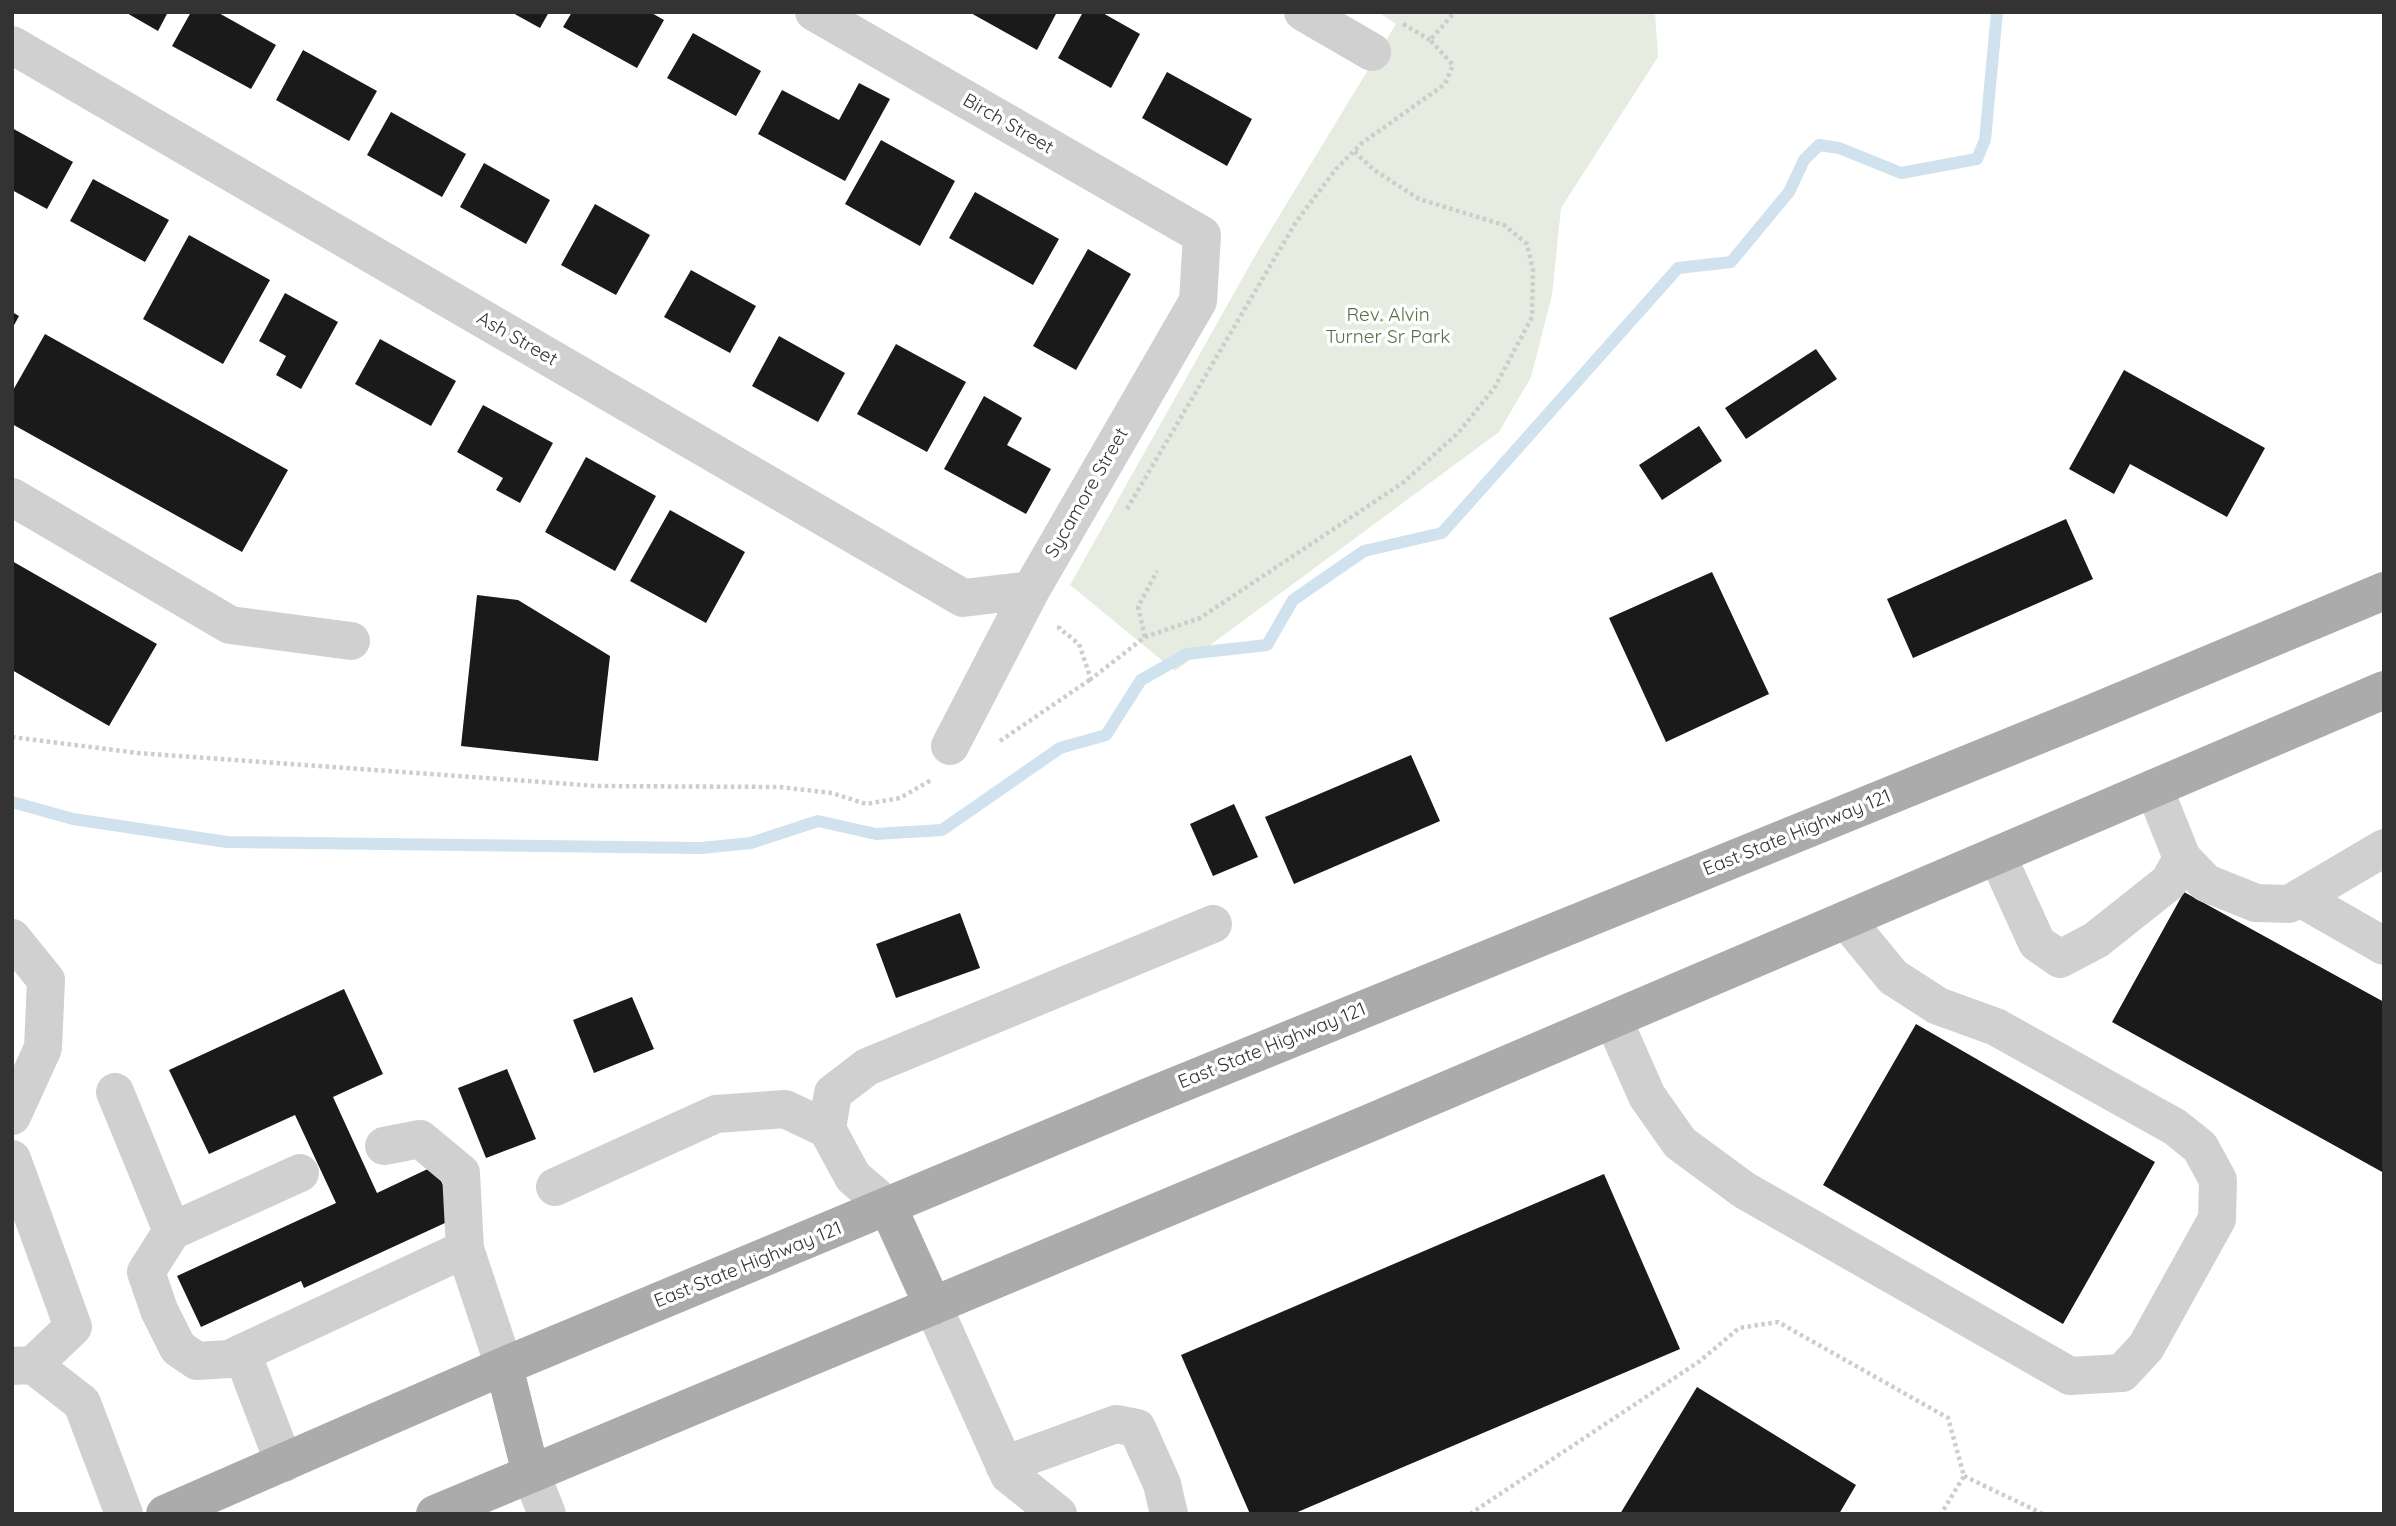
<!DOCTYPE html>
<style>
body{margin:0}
#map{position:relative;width:2396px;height:1526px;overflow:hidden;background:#fff;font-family:Quicksand,sans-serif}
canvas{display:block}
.frame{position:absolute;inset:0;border:14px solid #333;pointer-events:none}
</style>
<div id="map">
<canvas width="2396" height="1526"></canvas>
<div class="frame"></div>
</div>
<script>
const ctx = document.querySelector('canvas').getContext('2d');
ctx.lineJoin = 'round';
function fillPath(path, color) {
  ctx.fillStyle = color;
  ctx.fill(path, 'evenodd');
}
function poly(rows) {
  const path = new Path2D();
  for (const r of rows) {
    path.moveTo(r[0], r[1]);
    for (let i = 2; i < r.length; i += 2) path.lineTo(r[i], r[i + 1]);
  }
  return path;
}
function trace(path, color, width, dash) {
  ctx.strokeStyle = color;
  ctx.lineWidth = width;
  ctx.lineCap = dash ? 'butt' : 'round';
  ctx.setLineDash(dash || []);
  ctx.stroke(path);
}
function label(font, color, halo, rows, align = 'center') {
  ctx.font = font + ' Quicksand,sans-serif';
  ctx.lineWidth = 7;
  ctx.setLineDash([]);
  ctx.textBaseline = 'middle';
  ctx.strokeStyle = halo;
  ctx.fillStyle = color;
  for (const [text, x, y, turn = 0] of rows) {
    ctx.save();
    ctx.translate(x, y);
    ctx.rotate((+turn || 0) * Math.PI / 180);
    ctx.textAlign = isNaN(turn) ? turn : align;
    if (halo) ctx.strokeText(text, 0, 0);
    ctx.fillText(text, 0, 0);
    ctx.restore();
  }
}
const green = poly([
 [1378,12,1655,12,1658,57,1561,208,1552,295,1531,377,1499,432,1175,671,1070,585,1256,254,1396,24]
]);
const stream = poly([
 [12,802,73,819,227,842,701,848,751,843,818,821,876,834,942,830,1060,748,1106,735,1141,680,1187,654,1267,645,1293,600,1364,551,1442,533,1678,268,1731,262,1789,192,1804,160,1819,145,1839,148,1901,173,1977,159,1985,140,1997,12]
]);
const building = poly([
 [125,12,168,12,158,31],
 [191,12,217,12,276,45,251,89,172,46],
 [511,12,549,12,540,28],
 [572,12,650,12,664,20,637,68,563,27],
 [969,12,1057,12,1037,50],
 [1083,12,1101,12,1140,34,1111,88,1058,58],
 [693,33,761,71,736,116,667,78],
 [303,50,377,91,349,141,276,100],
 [1167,72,1252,119,1227,166,1142,118],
 [859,83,890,99,845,181,758,134,782,90,839,120],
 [391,112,466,154,442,197,367,155],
 [12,128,73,162,47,209,12,190],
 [881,140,955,181,920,246,845,204],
 [484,163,550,200,526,244,460,207],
 [93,179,169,220,145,262,70,221],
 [975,192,1059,239,1033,285,949,238],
 [595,204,650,235,616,295,561,265],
 [189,235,270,280,223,364,143,319],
 [1088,249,1131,274,1076,370,1033,346],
 [691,270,756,306,730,353,664,317],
 [285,293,338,322,301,389,276,375,286,356,259,341],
 [12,312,19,316,12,329],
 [45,334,288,470,242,552,12,424,12,392],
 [779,336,845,373,818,422,752,386],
 [380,339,456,381,431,426,355,384],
 [896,344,966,382,927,452,857,414],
 [1816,349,1837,379,1746,439,1725,408],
 [2124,370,2265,448,2227,517,2130,464,2114,494,2069,469],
 [984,396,1022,418,1007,445,1051,469,1026,514,944,469],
 [483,405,553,443,520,503,496,490,503,478,457,452],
 [1699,426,1722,461,1662,500,1639,465],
 [586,457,656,496,615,571,545,532],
 [670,510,745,552,706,623,630,581],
 [2066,519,2093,579,1913,658,1887,599],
 [12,561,157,644,109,726,12,670],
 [1712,572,1769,694,1666,742,1609,618],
 [477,595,518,600,610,656,598,761,461,746],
 [1411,755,1440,821,1294,884,1265,817],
 [1234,804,1258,857,1213,876,1190,824],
 [2184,892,2384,1002,2384,1173,2112,1022],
 [960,913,980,968,896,998,876,944],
 [344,989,383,1074,333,1097,377,1193,434,1166,458,1217,304,1288,301,1281,201,1327,177,1276,336,1203,295,1115,209,1154,169,1070],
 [632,997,654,1049,594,1073,573,1020],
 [1916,1024,2155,1162,2063,1324,1823,1185],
 [507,1069,536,1139,486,1158,458,1088],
 [1604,1174,1680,1349,1293,1514,1250,1514,1181,1355],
 [1697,1387,1856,1485,1839,1514,1620,1514]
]);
const path = poly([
 [1403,24,1430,40],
 [1127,509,1296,222,1336,169,1362,143,1445,84,1453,65,1430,40,1455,12],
 [1060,626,1059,628,1079,644,1091,679,1145,637,1200,618,1404,482,1459,432,1495,387,1532,317,1533,270,1527,244,1504,225,1419,199,1374,170,1354,151],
 [1145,637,1138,607,1157,571],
 [12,737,138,753,596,786,779,787,832,793,866,804,900,798,931,780],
 [1000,741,1091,679],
 [1964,1476,2043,1514],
 [1470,1514,1700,1361,1739,1328,1778,1322,1948,1418,1964,1476,1941,1514]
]);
const minor = poly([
 [814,12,1202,235,1198,301,1031,590,950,746],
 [1303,12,1372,52],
 [12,45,963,598,1031,590],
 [12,497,230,625,351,641],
 [1997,855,2037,943,2060,959,2096,940,2169,882,2182,858,2154,788],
 [2182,858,2206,883,2256,903,2289,904,2384,848],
 [2300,898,2384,946],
 [12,938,46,980,43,1048,12,1116],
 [1613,1019,1647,1096,1680,1143,1744,1190,2070,1376,2122,1373,2146,1347,2217,1219,2218,1180,2200,1147,2175,1127,1996,1027,1938,1006,1893,977,1846,920],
 [115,1092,172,1231],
 [384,1146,420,1139,461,1173,465,1249,504,1366],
 [12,1159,73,1327,33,1365],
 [300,1173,172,1231,146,1272,159,1310,178,1348,197,1361,229,1359,465,1249],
 [555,1187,716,1114,785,1109,827,1129],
 [888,1207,853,1177,827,1129,833,1093,867,1067,1213,924],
 [933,1306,1009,1475,1058,1514],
 [242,1353,284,1463],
 [12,1366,33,1365,82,1403,124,1514],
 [1004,1465,1116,1424,1137,1428,1162,1484,1169,1514],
 [531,1474,547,1514]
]);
const major = poly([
 [888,1207,933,1306],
 [504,1366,531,1474],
 [165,1514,504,1366,1148,1097,2083,717,2384,591],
 [435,1514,1372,1122,2384,690]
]);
const streetNames = [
 ["Birch Street",1008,124,30],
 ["Ash Street",517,339,30],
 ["Sycamore Street",1087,493,-60],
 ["East State Highway 121",1797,833,-22],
 ["East State Highway 121",1272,1046,-22],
 ["East State Highway 121",748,1265,-22]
];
const parkNames = [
 ["Rev. Alvin",1388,315],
 ["Turner Sr Park",1388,337]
];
fillPath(green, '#e6ecdf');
trace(stream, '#cfe2ee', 12);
fillPath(building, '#1a1a1a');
trace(path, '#cdcdcd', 4.5, [3.5, 3.5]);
trace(minor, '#d0d0d0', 38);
trace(major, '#ababab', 38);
label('19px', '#333', '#fff', streetNames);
label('19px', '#56703f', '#fff', parkNames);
</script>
